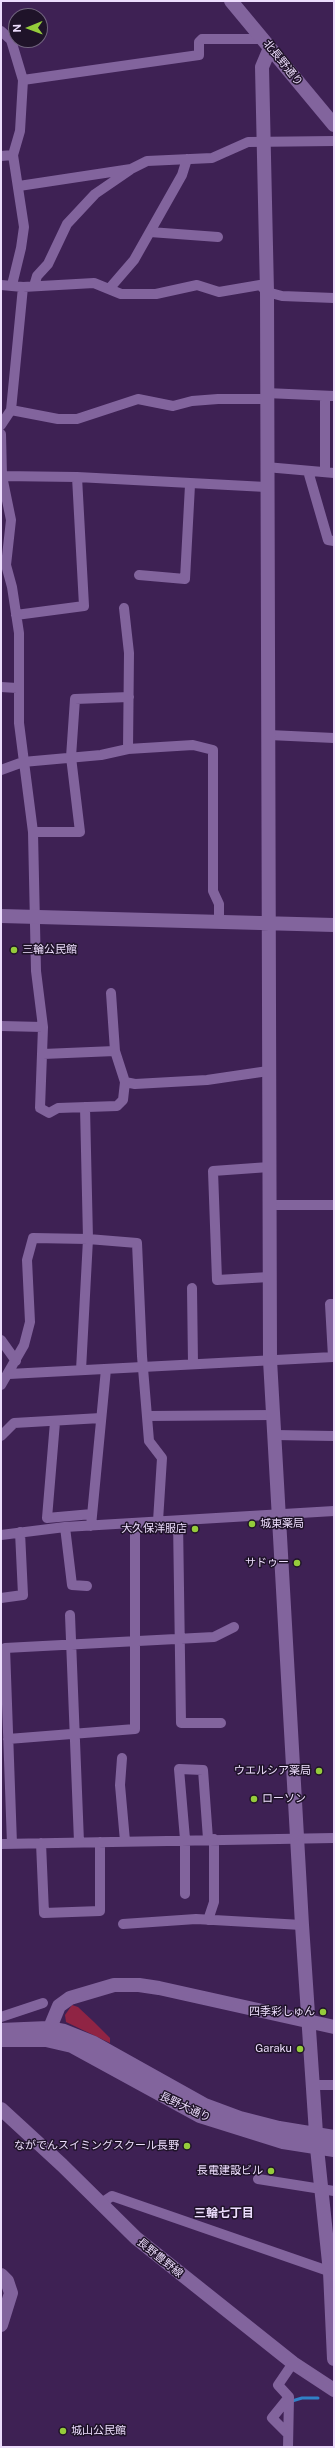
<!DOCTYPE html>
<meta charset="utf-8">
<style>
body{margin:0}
#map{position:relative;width:335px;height:2448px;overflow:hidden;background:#3e2154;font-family:"Public Sans",sans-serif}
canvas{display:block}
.frame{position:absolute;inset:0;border:2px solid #edddfd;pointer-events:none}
.north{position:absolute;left:8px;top:8px;width:40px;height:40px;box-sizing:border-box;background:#1f1329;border:1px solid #71647e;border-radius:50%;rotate:269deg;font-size:11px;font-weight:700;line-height:16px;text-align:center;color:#edddfd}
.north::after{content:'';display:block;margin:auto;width:14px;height:18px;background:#95cc3b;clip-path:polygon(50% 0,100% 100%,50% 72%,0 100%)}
</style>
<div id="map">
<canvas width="335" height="2448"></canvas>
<div class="frame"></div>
<div class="north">N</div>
</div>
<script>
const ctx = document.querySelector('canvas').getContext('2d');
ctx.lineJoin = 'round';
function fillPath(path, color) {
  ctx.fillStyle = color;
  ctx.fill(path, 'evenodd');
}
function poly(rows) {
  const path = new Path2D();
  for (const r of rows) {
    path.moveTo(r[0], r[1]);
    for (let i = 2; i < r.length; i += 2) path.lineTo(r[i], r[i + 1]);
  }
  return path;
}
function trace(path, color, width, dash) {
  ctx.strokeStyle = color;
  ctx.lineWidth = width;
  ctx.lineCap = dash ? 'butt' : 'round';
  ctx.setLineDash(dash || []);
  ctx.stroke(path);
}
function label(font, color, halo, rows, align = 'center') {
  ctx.font = font + ' "Public Sans","Noto Sans JP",sans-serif';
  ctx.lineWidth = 3;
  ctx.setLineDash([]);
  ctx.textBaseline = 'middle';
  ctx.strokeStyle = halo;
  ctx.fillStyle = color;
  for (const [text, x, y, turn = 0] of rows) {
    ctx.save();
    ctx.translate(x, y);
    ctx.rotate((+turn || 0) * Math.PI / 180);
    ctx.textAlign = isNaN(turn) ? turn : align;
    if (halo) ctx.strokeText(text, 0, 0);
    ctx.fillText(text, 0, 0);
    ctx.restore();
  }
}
const green = poly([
 [72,2005,78,2007,94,2022,110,2038,110,2043,66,2022,65,2015]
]);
const stream = poly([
 [292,2401,302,2398,318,2398]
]);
const street = poly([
 [1,31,11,40,23,80,20,131,13,155,24,227,21,248,12,285],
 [23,80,199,55,199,42,202,39,263,39],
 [1,156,13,155],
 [19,186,131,169,147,161,212,158,248,142,334,141],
 [150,232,218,237],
 [1,285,23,287,94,283,121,294,156,294,197,285,219,292,260,285,267,292,282,296,334,298],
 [34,286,37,276,48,264,67,224,95,194,130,170],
 [109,289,134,260,182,175,187,159],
 [266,393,334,396],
 [325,396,325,472],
 [11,410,58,419,77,419,138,399,173,406,192,401,218,399,266,399],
 [1,425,11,410,23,287],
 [1,434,2,476,11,520,6,565,12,587,19,633,19,723,33,832,36,971,43,1027,40,1108,49,1113,58,1108,117,1106,123,1100,125,1082],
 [266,467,334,473],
 [308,471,328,540,334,541],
 [1,476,77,477,266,487],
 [139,575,185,579,190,485],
 [124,608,129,653,128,749],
 [16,615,84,606,77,477],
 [1,687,17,688],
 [269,735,334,738],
 [1,770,23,762,101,755,128,749,193,745,213,750,213,891,219,904,219,923],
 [33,832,80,832,71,757,75,699,129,697],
 [111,993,115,1051,125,1082,135,1084,207,1080,268,1071],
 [1,1026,43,1027],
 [43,1054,115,1051],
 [269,1167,213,1171,217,1280,269,1277],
 [268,1205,334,1205],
 [192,1288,193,1364],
 [1,1340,16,1361],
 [81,1370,88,1239,85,1107],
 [9,1374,333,1357,330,1304,334,1304],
 [1,1385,24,1345,30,1322,27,1260,33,1238,88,1239,137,1243,142,1356,149,1441,162,1458,158,1521],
 [148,1416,273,1415],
 [55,1422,47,1518,92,1514],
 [275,1435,334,1436],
 [1,1436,14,1423,101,1418],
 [178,1521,181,1723,221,1723],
 [91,1526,106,1369],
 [65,1527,72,1585,87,1586],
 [1,1535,65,1527,334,1511],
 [1,1598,23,1595,20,1532],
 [70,1615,79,1842],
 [8,1739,135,1729,135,1523],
 [122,1758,120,1785,125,1841],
 [41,1843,44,1913,100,1911,100,1842],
 [1,1844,334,1838],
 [12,1844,5,1648,214,1637,234,1627],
 [185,1894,185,1839,179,1769,203,1770,208,1839],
 [208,1920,214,1902,214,1839],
 [123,1924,196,1919,302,1925],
 [1,2017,43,2003],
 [315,2085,334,2085],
 [258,2179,334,2191],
 [100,2204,112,2196,334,2273],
 [288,2434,272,2418,289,2397],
 [288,2447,289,2397,278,2385,293,2363]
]);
const secondary = poly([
 [231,1,334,125],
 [270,48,262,67,267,292,270,1360,302,1925,317,2148,330,2272,334,2359],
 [1,916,334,925],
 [1,2030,48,2028,64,2031,94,2043,205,2105,240,2118,279,2128,334,2137],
 [47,2035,59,2006,70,1998,114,1985,139,1985,159,1988,334,2027],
 [1,2040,46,2040,72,2046,200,2116,283,2142,334,2150],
 [1,2109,62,2165,136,2238,293,2363,334,2390],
 [1,2275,7,2281,11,2293,1,2325]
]);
const markers = [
 [14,950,4,"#95cc3b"],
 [252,1524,4,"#95cc3b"],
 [195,1529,4,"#95cc3b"],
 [297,1563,4,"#95cc3b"],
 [319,1771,4,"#95cc3b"],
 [254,1799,4,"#95cc3b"],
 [323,2012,4,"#95cc3b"],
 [300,2049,4,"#95cc3b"],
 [187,2146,4,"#95cc3b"],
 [271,2171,4,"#95cc3b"],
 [63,2431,4,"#95cc3b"]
];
const streetNames = [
 ["北長野通り",283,63,51],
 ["長野大通り",185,2107,25],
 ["長野豊野線",160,2258,39]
];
const poiNames = [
 ["三輪公民館",22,950,"left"],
 ["城東薬局",260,1524,"left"],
 ["大久保洋服店",187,1529],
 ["サドゥー",289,1563],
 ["ウエルシア薬局",311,1771],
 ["ローソン",262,1799,"left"],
 ["四季彩しゅん",315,2012],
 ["Garaku",292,2049],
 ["ながでんスイミングスクール長野",179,2146],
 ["長電建設ビル",263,2171],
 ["城山公民館",71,2431,"left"]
];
const neighbourhoodNames = [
 ["三輪七丁目",224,2213]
];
fillPath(green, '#902444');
trace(stream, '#3081c7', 3);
trace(street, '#82649d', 10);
trace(secondary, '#82649d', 14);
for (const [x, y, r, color] of markers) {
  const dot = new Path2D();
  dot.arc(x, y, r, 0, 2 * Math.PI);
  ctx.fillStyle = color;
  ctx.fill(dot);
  trace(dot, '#1f1329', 1.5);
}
label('11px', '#edddfd', '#1f1329', streetNames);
label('11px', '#edddfd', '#1f1329', poiNames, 'right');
label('bold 12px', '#edddfd', '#1f1329', neighbourhoodNames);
</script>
